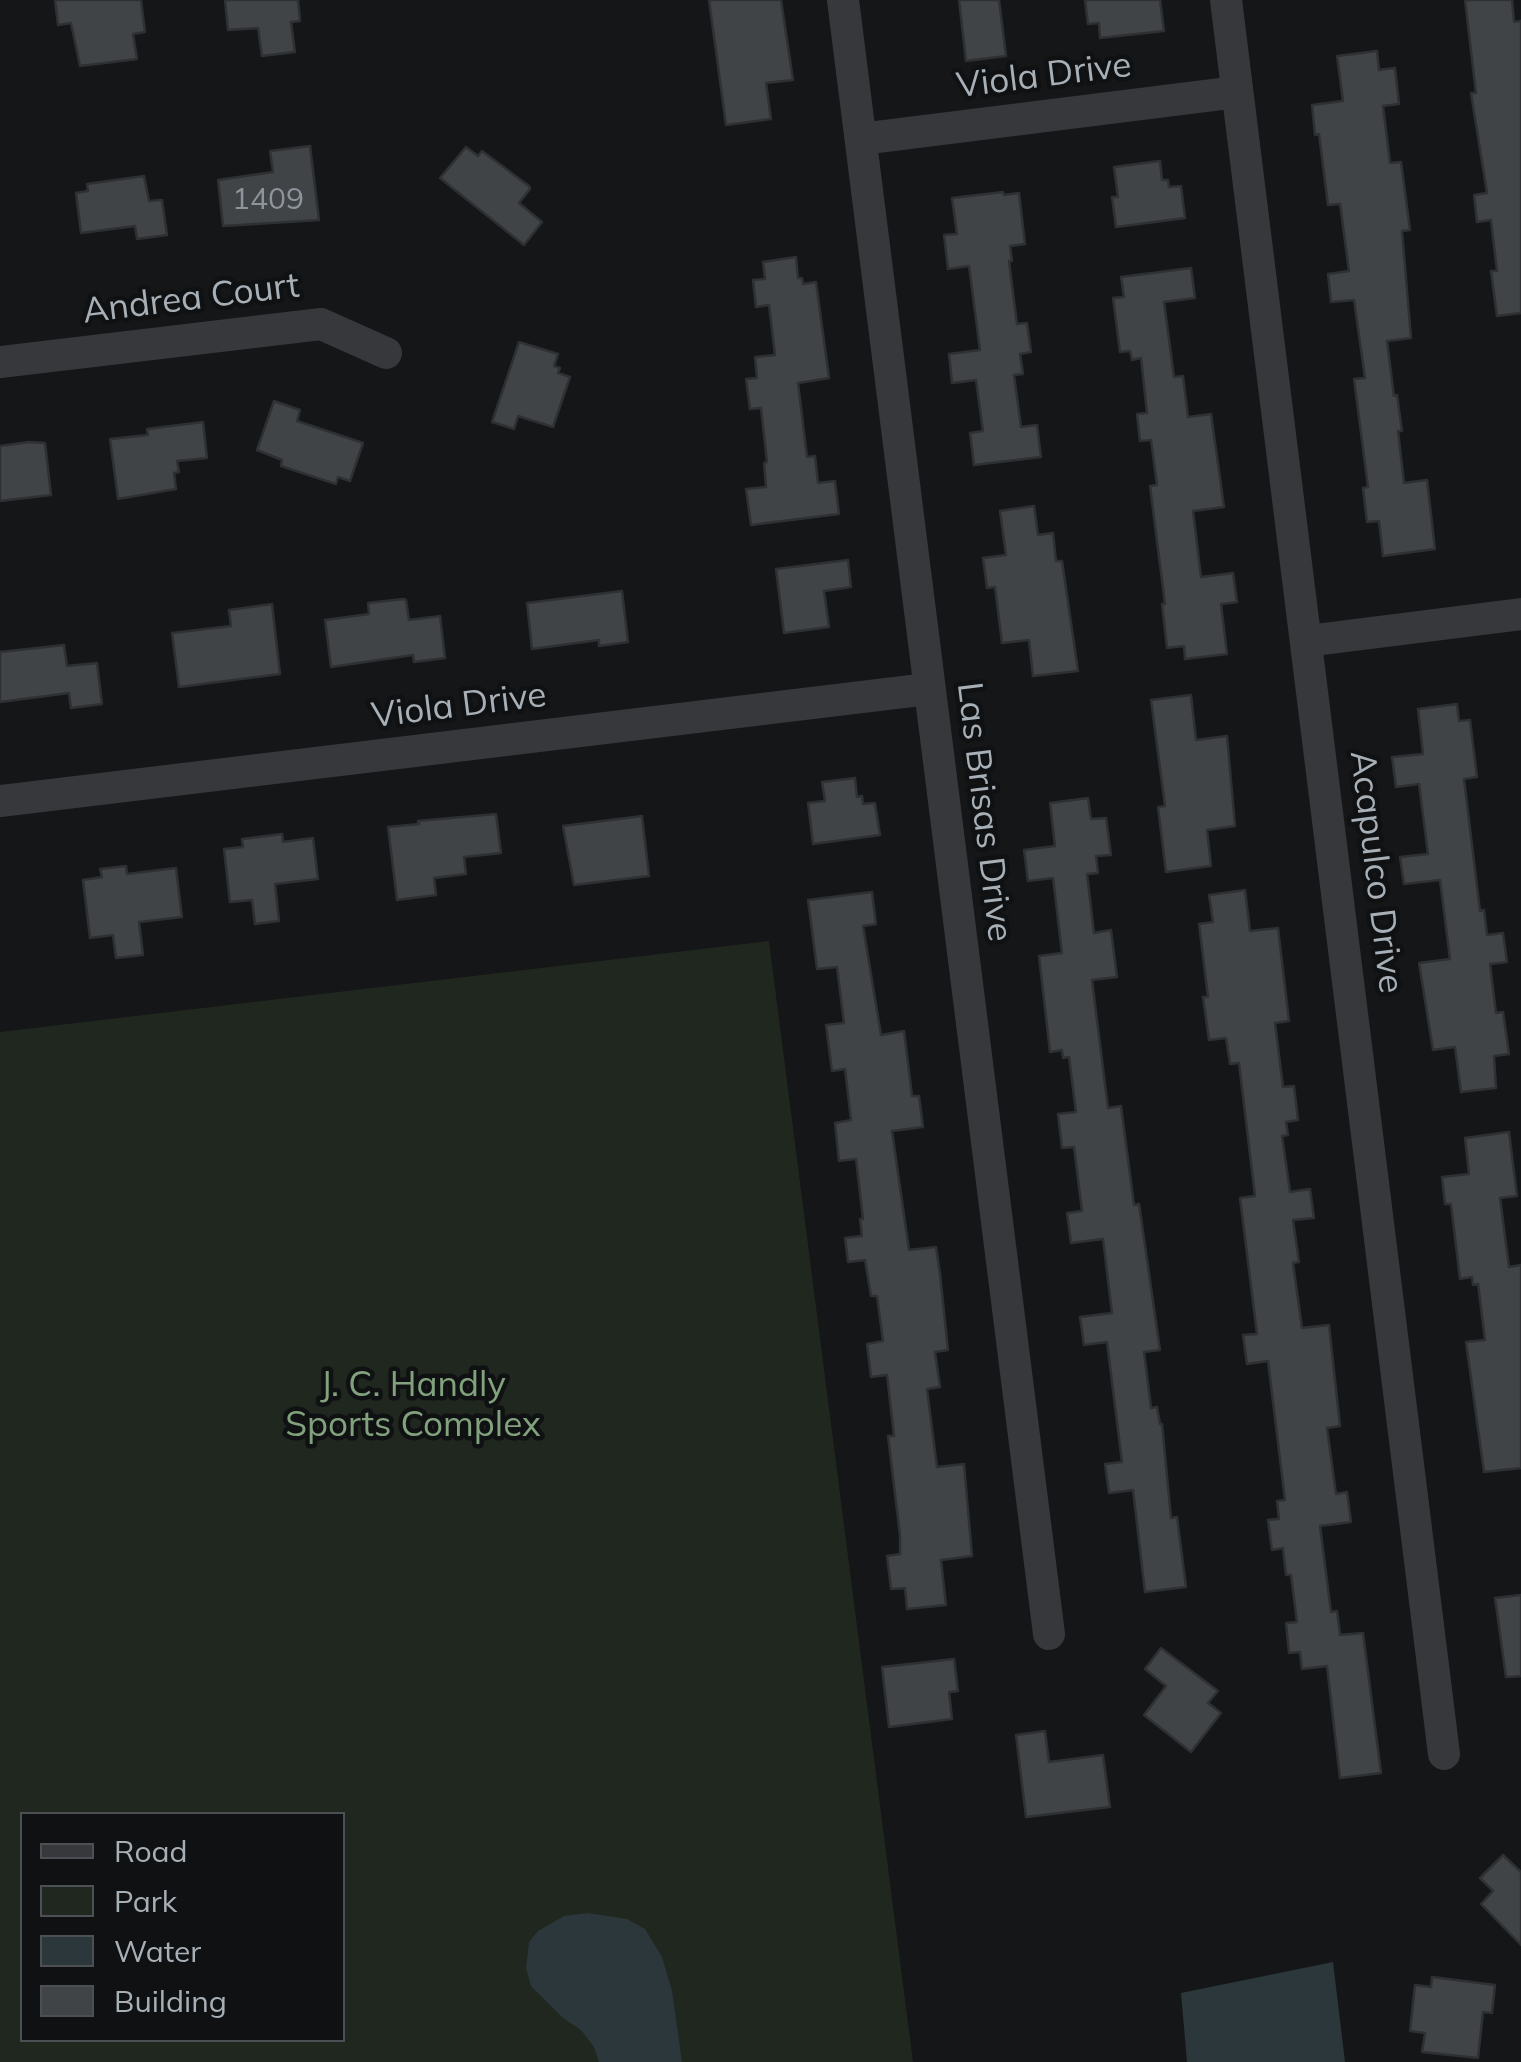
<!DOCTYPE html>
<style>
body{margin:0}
#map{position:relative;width:1521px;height:2062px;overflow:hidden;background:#151617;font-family:Mulish,sans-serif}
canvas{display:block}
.legend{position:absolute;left:20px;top:1812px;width:325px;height:230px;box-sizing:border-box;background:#101112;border:2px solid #4c5054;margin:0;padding:12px 18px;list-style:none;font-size:30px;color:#a7afb7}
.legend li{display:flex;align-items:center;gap:20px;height:50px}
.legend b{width:50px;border:2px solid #4c5054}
</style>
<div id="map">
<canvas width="1521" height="2062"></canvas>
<ul class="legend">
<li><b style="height:12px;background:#36383c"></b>Road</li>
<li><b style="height:28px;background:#20271f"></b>Park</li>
<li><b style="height:28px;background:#2b373b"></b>Water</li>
<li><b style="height:28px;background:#414447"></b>Building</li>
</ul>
</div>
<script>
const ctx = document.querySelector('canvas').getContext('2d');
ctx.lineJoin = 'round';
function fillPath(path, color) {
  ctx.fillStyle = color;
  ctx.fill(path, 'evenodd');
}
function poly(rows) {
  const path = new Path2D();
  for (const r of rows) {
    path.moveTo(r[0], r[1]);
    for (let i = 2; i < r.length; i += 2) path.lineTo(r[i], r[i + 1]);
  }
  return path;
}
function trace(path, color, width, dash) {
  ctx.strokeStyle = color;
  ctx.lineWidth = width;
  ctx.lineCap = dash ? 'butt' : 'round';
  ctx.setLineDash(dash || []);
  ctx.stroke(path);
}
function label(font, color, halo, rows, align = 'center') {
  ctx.font = font + ' Mulish,sans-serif';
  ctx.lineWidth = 9;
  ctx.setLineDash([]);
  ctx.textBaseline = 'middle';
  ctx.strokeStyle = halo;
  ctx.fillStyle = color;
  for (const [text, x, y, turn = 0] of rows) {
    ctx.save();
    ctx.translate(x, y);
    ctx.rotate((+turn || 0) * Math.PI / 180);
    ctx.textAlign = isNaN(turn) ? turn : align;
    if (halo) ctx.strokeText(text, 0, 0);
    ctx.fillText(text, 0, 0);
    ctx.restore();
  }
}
const green = poly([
 [769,941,913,2062,0,2062,0,1032],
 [22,1814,342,1814,342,2040,22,2040]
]);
const water = poly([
 [588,1913,627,1919,645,1929,662,1957,672,1991,682,2062,599,2062,594,2047,581,2030,563,2018,531,1986,526,1968,529,1942,538,1931,564,1916],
 [1333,1962,1345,2062,1187,2062,1181,1993]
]);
const building = poly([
 [55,0,141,0,145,32,133,34,137,59,80,66,71,23,58,25,55,0],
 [225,0,298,0,300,21,291,22,295,52,262,56,258,28,228,30,225,0],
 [709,0,781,0,793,80,766,83,771,119,726,125,709,0],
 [959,0,999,0,1006,56,966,61,959,0],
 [1085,0,1160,0,1164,31,1100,38,1099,23,1088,24,1085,0],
 [1465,0,1512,0,1514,22,1521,21,1521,313,1497,316,1491,271,1497,271,1491,220,1477,222,1474,195,1487,193,1471,93,1476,93,1465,0],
 [1377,51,1379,70,1395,68,1399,104,1383,106,1390,163,1401,162,1410,230,1402,231,1411,338,1387,341,1394,396,1397,395,1402,431,1398,431,1404,483,1427,480,1435,549,1383,556,1379,521,1367,522,1363,488,1368,487,1354,379,1365,378,1354,300,1331,302,1328,274,1349,271,1340,204,1328,205,1319,134,1315,135,1312,105,1343,101,1337,56,1377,51],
 [310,146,319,220,223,226,218,180,273,172,270,151,310,146],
 [466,147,478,156,482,151,529,186,530,189,519,203,542,222,524,245,440,178,466,147],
 [1160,161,1162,180,1168,180,1169,187,1181,186,1185,218,1116,227,1112,197,1118,197,1114,167,1160,161],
 [144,176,149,201,162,200,167,235,137,239,135,226,81,233,76,193,88,191,87,184,144,176],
 [1003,192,1004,195,1019,193,1025,244,1010,246,1012,261,1009,261,1017,324,1027,323,1031,352,1020,354,1023,374,1014,375,1021,427,1037,425,1041,457,974,465,970,433,983,431,976,380,952,383,949,354,980,350,969,266,948,269,944,235,957,234,952,198,1003,192],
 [796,257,798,278,802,278,803,284,816,282,829,378,798,383,807,457,815,456,818,483,835,481,839,514,751,525,746,489,766,487,764,463,767,462,761,408,750,409,746,379,757,378,755,357,775,355,769,305,756,307,753,280,765,279,763,262,796,257],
 [1191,268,1195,298,1164,302,1174,377,1183,376,1188,417,1211,414,1220,478,1224,507,1193,511,1201,577,1233,573,1237,602,1221,604,1227,654,1185,659,1184,646,1167,648,1162,604,1165,604,1150,486,1157,485,1151,440,1140,441,1137,414,1147,413,1141,358,1132,360,1130,351,1120,352,1113,298,1124,297,1121,277,1191,268],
 [519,342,558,354,554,366,560,368,558,373,570,377,553,427,518,416,514,429,492,422,519,342],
 [274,401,300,410,297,421,363,443,350,481,338,477,336,484,281,466,282,460,257,450,274,401],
 [203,422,207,458,177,461,179,472,174,473,176,489,118,499,110,439,148,435,147,429,203,422],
 [29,442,45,443,51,495,0,501,0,446,29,442],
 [1034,506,1038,535,1053,533,1056,561,1062,561,1078,671,1033,676,1029,640,1002,643,995,587,987,588,983,558,1006,555,1000,511,1034,506],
 [848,560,851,587,824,591,829,627,784,633,776,569,848,560],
 [622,591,628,642,599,646,599,640,532,649,527,603,622,591],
 [403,599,406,600,409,620,440,616,445,658,414,662,413,655,331,667,325,620,369,614,368,603,403,599],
 [272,604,280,674,179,687,172,633,231,626,229,610,272,604],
 [64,645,67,666,97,663,102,704,71,708,69,693,0,702,0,652,64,645],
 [1191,695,1196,740,1227,736,1235,826,1207,830,1211,866,1166,872,1158,807,1165,806,1151,700,1191,695],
 [1457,704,1459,721,1470,720,1477,777,1464,779,1480,911,1484,910,1487,935,1503,933,1507,962,1490,964,1496,1013,1503,1012,1509,1054,1494,1056,1496,1088,1461,1092,1455,1047,1433,1050,1419,963,1450,959,1440,880,1404,884,1400,857,1428,854,1419,784,1396,787,1392,757,1423,754,1418,709,1457,704],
 [855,778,857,797,862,796,863,804,875,803,880,835,813,844,808,803,825,801,822,782,855,778],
 [1088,798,1091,819,1106,818,1111,855,1096,856,1098,873,1087,874,1094,933,1111,930,1117,977,1092,980,1108,1108,1121,1106,1134,1205,1139,1204,1160,1350,1144,1352,1151,1408,1157,1407,1160,1424,1162,1424,1171,1518,1177,1517,1186,1587,1145,1592,1133,1490,1109,1493,1105,1464,1122,1462,1107,1342,1084,1345,1080,1317,1112,1313,1103,1239,1071,1243,1067,1213,1082,1211,1074,1147,1062,1148,1058,1114,1076,1112,1069,1057,1063,1058,1062,1050,1050,1052,1039,956,1062,953,1053,878,1028,881,1024,850,1055,846,1050,803,1088,798],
 [496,814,501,853,464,857,466,874,434,878,436,895,397,900,388,827,419,824,418,821,496,814],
 [642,816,649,876,574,885,563,826,642,816],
 [282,834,283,842,313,838,318,879,275,884,279,921,255,924,252,900,230,902,224,849,243,847,242,839,282,834],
 [126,866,127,874,176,868,182,917,139,922,143,955,116,958,113,935,90,938,83,880,102,877,100,869,126,866],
 [1245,890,1250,931,1278,928,1289,1021,1275,1023,1283,1087,1294,1086,1298,1120,1286,1122,1288,1135,1282,1136,1290,1192,1310,1189,1314,1218,1293,1220,1299,1262,1293,1263,1302,1328,1329,1325,1340,1426,1327,1428,1336,1494,1347,1492,1351,1522,1320,1526,1331,1612,1337,1611,1340,1635,1363,1633,1381,1773,1340,1778,1327,1666,1302,1669,1300,1652,1289,1653,1286,1623,1297,1622,1291,1575,1286,1575,1283,1548,1272,1550,1268,1520,1279,1519,1277,1501,1285,1500,1268,1361,1247,1364,1243,1335,1257,1334,1240,1198,1255,1196,1239,1063,1230,1064,1226,1038,1209,1040,1203,997,1208,997,1199,924,1213,922,1209,895,1245,890],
 [872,892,876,924,863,926,881,1035,904,1031,912,1096,919,1096,923,1127,892,1131,909,1250,936,1247,940,1274,948,1350,935,1352,940,1387,927,1389,937,1467,964,1464,972,1556,941,1560,946,1605,907,1609,905,1588,891,1589,887,1556,900,1554,900,1535,888,1436,894,1436,887,1375,871,1377,867,1344,883,1341,877,1296,871,1296,865,1260,848,1262,845,1238,862,1236,860,1219,863,1219,856,1159,839,1161,835,1123,851,1120,845,1069,832,1071,826,1025,844,1023,837,967,817,969,808,900,872,892],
 [1509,1132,1517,1196,1500,1198,1509,1267,1521,1265,1521,1468,1484,1472,1466,1342,1485,1340,1478,1284,1473,1285,1472,1277,1460,1279,1451,1204,1445,1204,1442,1177,1469,1174,1465,1138,1509,1132],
 [1521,1595,1521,1676,1506,1677,1495,1598,1521,1595],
 [1161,1648,1218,1691,1208,1703,1221,1713,1191,1752,1144,1715,1166,1686,1145,1669,1161,1648],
 [954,1659,958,1691,949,1692,952,1719,889,1727,882,1667,954,1659],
 [1045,1731,1049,1762,1103,1755,1110,1807,1026,1817,1016,1735,1045,1731],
 [1503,1855,1521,1872,1521,1945,1481,1904,1493,1891,1480,1878,1503,1855],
 [1432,1977,1495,1985,1492,2013,1483,2012,1478,2058,1422,2052,1425,2033,1410,2031,1415,1985,1431,1987,1432,1977]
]);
const street = poly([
 [843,0,1049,1634],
 [1226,0,1444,1754],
 [861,139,1237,92],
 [0,362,321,324,386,353],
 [1307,641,1521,614],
 [0,801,928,689]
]);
const numberNames = [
 ["1409",268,200]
];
const streetNames = [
 ["Viola Drive",1044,76,-7],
 ["Andrea Court",191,299,-7],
 ["Viola Drive",459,706,-7],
 ["Las Brisas Drive",984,812,83],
 ["Acapulco Drive",1376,872,83]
];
const parkNames = [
 ["J. C. Handly",413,1385],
 ["Sports Complex",413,1425]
];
fillPath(green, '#20271f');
fillPath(water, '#2b373b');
fillPath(building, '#414447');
trace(building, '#2f3033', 2.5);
trace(street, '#36383c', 32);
label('30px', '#8e949b', null, numberNames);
label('35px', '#a7afb7', '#101112', streetNames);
label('35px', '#82a27e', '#101112', parkNames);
</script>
